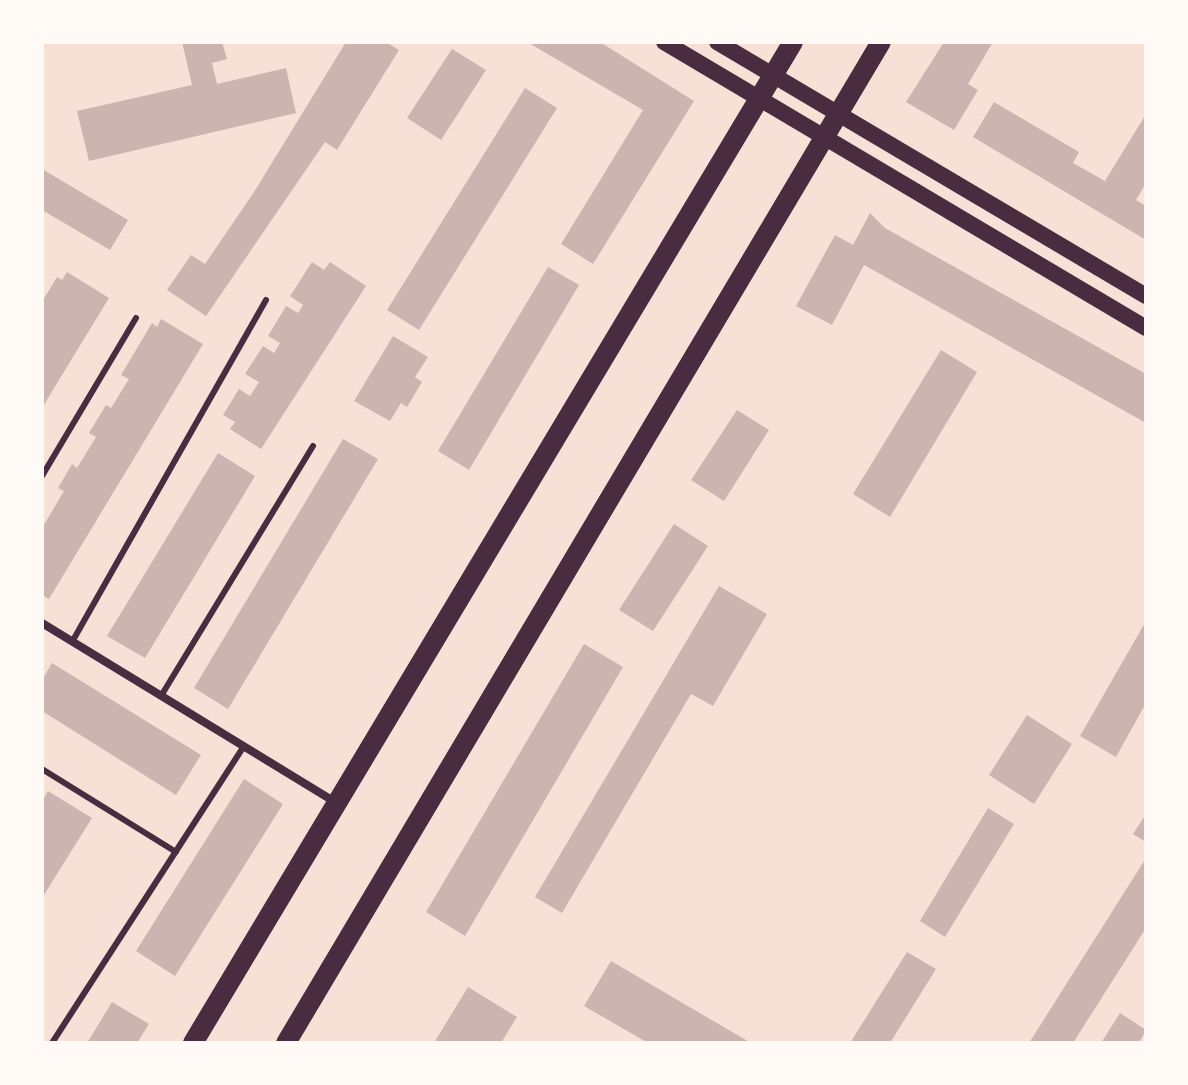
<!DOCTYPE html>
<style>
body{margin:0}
#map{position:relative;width:1188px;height:1085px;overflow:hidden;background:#f7e1d7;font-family:Cabin,sans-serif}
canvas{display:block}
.frame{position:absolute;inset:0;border:44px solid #fffaf5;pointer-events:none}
</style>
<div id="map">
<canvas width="1188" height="1085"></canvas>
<div class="frame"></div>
</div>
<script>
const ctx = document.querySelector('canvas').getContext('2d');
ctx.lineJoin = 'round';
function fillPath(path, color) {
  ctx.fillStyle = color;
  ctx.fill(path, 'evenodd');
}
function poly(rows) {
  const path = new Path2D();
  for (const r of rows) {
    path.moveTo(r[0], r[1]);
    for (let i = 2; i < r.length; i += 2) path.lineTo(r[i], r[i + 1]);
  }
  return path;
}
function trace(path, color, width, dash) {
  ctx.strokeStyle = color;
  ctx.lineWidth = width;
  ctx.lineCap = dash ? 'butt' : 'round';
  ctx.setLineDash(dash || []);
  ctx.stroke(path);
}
const building = poly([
 [182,42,222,42,227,59,212,63,217,84,286,68,296,113,89,161,77,111,192,85],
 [346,42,386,42,399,50,337,150,325,142,206,316,167,290,191,255,205,264,254,192],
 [527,42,600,42,694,101,593,264,561,244,643,110],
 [944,42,993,42,968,84,978,90,954,130,906,102],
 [452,49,486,70,441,140,407,118],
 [525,88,557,108,419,330,387,310],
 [994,102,1079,152,1073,163,1105,181,1146,114,1146,183,1136,200,1146,206,1146,240,973,137],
 [42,169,128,220,110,250,42,210],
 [870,213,885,228,1146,374,1146,423,864,265,832,325,796,306,835,235,853,245],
 [312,262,324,270,330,262,366,286,261,449,230,429,235,422,223,415,239,389,250,396,259,382,245,374,263,346,274,353,280,343,268,336,286,306,298,313,303,305,290,296],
 [548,267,579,285,469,470,438,451],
 [67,272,109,298,42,408,42,302,57,277,62,280],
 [161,319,203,344,49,599,42,595,42,528,64,491,58,488,72,464,77,468,96,437,89,433,106,405,111,408,129,379,121,375,152,323,157,327],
 [393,336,428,357,415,377,422,382,407,407,401,403,390,421,354,401],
 [941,350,977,372,890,517,853,494],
 [737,410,769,430,724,501,691,480],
 [343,439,378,459,228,709,194,688],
 [218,453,255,476,145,658,107,636],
 [674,524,708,546,653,631,619,610],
 [719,586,767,614,713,706,691,694,562,913,535,897],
 [1146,621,1146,703,1116,757,1080,736],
 [584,644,623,667,465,936,426,912],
 [52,663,201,755,176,795,42,711,42,680],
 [1027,715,1072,744,1034,804,989,775],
 [244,779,283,804,175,976,136,951],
 [48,791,92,818,42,898,42,801],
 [988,808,1014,824,945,937,920,921],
 [1146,814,1146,842,1133,834],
 [1146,858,1146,928,1073,1043,1029,1043],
 [907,952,936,969,890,1043,850,1043],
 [611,961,751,1043,648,1043,584,1006],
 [468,987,517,1017,501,1043,434,1043],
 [112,1002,149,1024,137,1043,87,1043],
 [1120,1013,1146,1030,1139,1043,1101,1043]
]);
const service = poly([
 [42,476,136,318],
 [72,642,266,300],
 [161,696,313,446],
 [42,769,176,852],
 [52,1043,244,746]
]);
const minor = poly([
 [42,623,335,802]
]);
const secondary = poly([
 [664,42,1146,328],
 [717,42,1146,296]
]);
const primary = poly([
 [193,1043,793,42],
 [286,1043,881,42]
]);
fillPath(building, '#ccb4b1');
trace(service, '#4a2c40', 6);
trace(minor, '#4a2c40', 8);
trace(secondary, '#4a2c40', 16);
trace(primary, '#4a2c40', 20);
</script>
